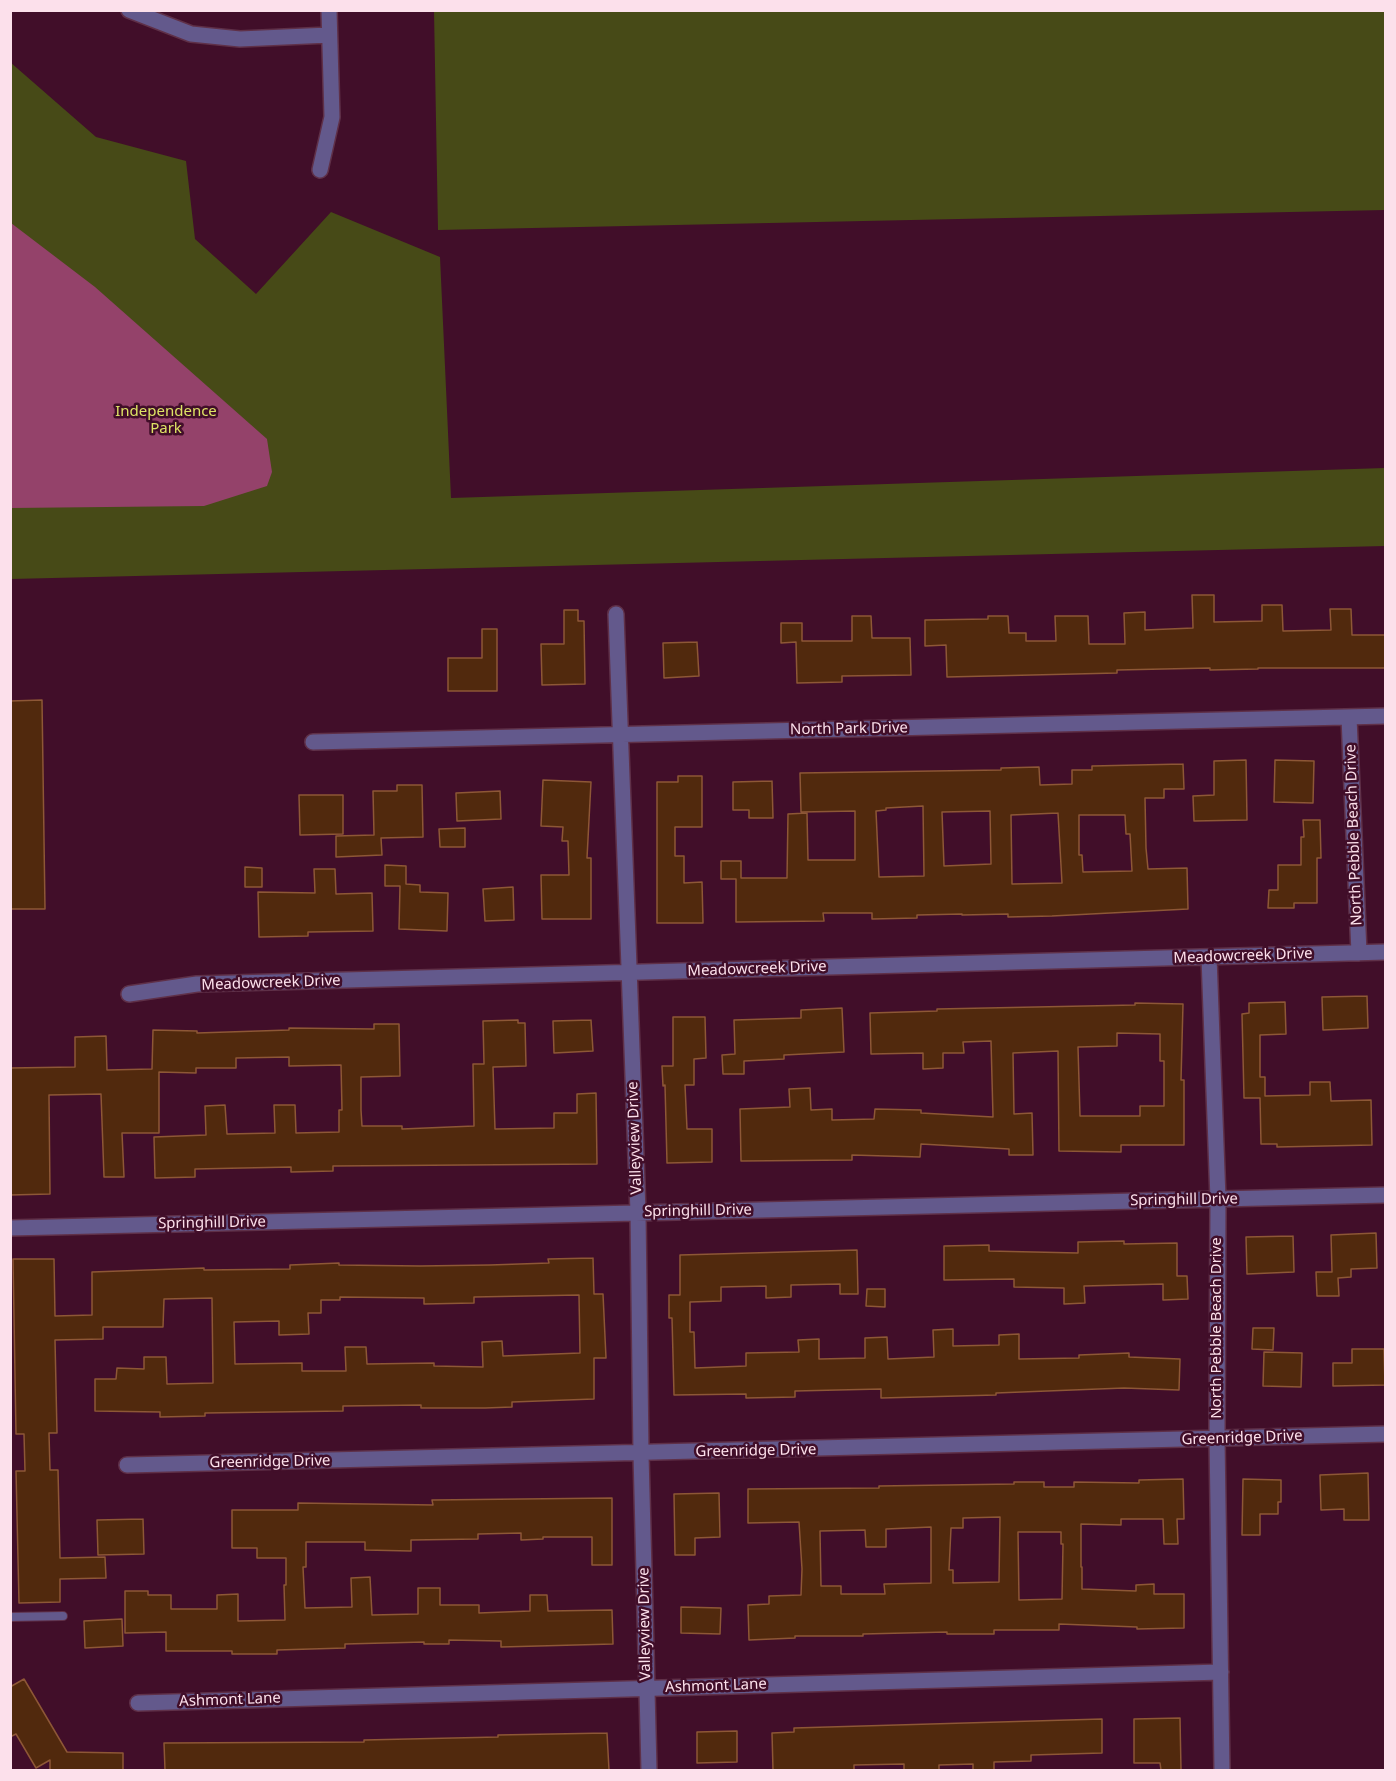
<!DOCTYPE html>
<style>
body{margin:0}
#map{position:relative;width:1396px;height:1781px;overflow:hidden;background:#410e29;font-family:"Noto Sans",sans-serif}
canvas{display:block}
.frame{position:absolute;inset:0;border:12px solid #fce0eb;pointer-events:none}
</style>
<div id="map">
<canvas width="1396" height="1781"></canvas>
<div class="frame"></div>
</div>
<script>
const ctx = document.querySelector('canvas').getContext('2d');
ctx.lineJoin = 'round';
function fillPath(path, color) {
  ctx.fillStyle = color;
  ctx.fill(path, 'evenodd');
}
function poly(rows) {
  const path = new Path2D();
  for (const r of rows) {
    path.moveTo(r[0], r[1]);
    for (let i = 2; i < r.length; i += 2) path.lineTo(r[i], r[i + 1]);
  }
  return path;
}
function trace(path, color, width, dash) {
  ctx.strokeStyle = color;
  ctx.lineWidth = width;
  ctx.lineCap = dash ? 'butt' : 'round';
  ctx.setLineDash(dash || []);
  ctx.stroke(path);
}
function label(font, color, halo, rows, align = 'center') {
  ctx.font = font + ' "Noto Sans",sans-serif';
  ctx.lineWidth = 5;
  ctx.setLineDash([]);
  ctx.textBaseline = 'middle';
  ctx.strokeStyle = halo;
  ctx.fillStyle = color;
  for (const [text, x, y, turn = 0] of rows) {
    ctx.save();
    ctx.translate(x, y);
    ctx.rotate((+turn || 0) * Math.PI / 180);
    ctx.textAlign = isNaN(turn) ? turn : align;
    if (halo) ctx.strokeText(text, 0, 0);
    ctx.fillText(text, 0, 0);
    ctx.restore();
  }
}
const green = poly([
 [434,11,1385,11,1385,210,438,230],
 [10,62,96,137,186,161,195,239,256,294,331,212,440,257,451,498,1385,468,1385,546,11,579]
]);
const water = poly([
 [11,223,95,287,267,439,272,472,267,486,204,506,11,508]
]);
const building = poly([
 [1192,595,1214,595,1214,622,1262,621,1262,605,1282,605,1283,631,1331,630,1330,609,1351,609,1352,635,1386,635,1386,668,1258,668,1258,669,1210,670,1210,668,1117,670,1117,673,947,677,946,645,925,646,925,620,988,619,988,616,1008,616,1009,633,1026,633,1026,641,1056,641,1055,616,1088,616,1089,644,1125,644,1124,613,1145,612,1145,630,1193,628,1192,595],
 [564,610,578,610,578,621,584,621,585,684,542,685,541,644,564,644,564,610],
 [852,616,871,616,872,638,910,638,911,675,842,676,842,682,797,683,796,642,781,643,781,623,802,623,802,641,852,641,852,616],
 [482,629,497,629,497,691,448,691,448,658,482,658,482,629],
 [697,642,699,676,664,678,663,643,697,642],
 [42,700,45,909,10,909,10,701,42,700],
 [1246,760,1247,820,1194,821,1193,796,1214,795,1214,761,1246,760],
 [1275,760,1314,761,1313,803,1274,802,1275,760],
 [1183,764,1184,789,1164,789,1164,798,1145,798,1146,848,1148,869,1187,868,1188,909,1052,916,1008,917,1008,914,962,915,962,914,917,915,917,918,872,919,872,913,823,913,824,921,736,922,736,879,721,879,721,861,741,861,741,878,787,878,788,814,807,813,808,860,855,860,855,811,801,812,800,773,1001,770,1001,768,1039,767,1040,785,1072,784,1072,770,1092,770,1092,766,1183,764],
 [923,806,924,876,879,877,876,811,886,810,886,808,923,806],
 [990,811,991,864,944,866,942,812,990,811],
 [1058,813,1062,883,1012,884,1011,815,1058,813],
 [1079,815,1125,815,1126,834,1130,834,1132,871,1083,872,1082,855,1079,855,1079,815],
 [678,776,702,776,702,827,675,827,675,856,684,856,684,883,702,882,703,923,657,923,657,782,678,782,678,776],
 [543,780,591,782,587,858,591,858,591,919,542,919,541,875,569,875,568,841,562,841,563,827,541,826,543,780],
 [772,781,773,818,749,818,749,810,733,810,733,782,772,781],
 [397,785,422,785,423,837,381,838,382,855,336,857,336,836,374,835,373,791,397,791,397,785],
 [500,791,501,819,457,821,456,793,500,791],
 [299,795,343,795,343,834,300,835,299,795],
 [1303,820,1320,820,1321,858,1317,858,1317,903,1294,903,1294,908,1268,908,1269,890,1278,890,1278,865,1301,865,1301,837,1304,837,1303,820],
 [465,828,465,847,440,847,439,829,465,828],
 [385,865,406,866,406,884,420,885,420,892,448,893,447,931,399,929,400,886,385,886,385,865],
 [245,867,262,868,262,887,245,887,245,867],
 [314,869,335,869,336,894,372,893,373,931,308,932,308,936,259,937,258,892,315,893,314,869],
 [513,887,514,920,485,921,483,889,513,887],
 [1367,996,1368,1028,1323,1030,1322,997,1367,996],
 [1285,1002,1286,1034,1260,1035,1260,1077,1265,1077,1265,1096,1310,1095,1310,1082,1330,1082,1331,1101,1371,1100,1372,1145,1277,1147,1277,1144,1261,1144,1260,1098,1244,1098,1242,1014,1249,1013,1249,1003,1285,1002],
 [1135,1003,1183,1004,1181,1080,1184,1080,1184,1145,1121,1145,1121,1152,1059,1151,1058,1051,1013,1053,1014,1114,1032,1113,1033,1155,1009,1155,1009,1149,921,1144,920,1157,852,1155,852,1160,741,1161,740,1109,790,1107,789,1089,810,1088,811,1110,832,1109,832,1120,874,1119,875,1109,921,1110,921,1113,993,1117,991,1041,963,1042,964,1053,943,1053,943,1068,923,1069,923,1053,871,1054,870,1013,937,1011,937,1009,1135,1005,1135,1003],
 [1117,1033,1160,1034,1160,1061,1164,1061,1164,1106,1140,1106,1140,1116,1080,1116,1078,1047,1117,1046,1117,1033],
 [842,1008,844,1052,784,1055,784,1059,744,1061,744,1074,723,1074,722,1055,735,1054,734,1020,801,1018,801,1010,842,1008],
 [673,1017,705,1017,706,1058,694,1059,694,1085,685,1085,687,1129,712,1129,712,1162,667,1163,665,1085,663,1086,662,1066,673,1066,673,1017],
 [518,1020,518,1023,525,1023,526,1066,493,1067,495,1129,554,1128,554,1113,577,1113,577,1094,596,1093,597,1164,333,1166,333,1171,291,1172,291,1167,195,1169,195,1177,155,1178,154,1137,206,1135,205,1106,225,1105,227,1134,275,1133,274,1105,295,1105,296,1133,339,1132,339,1110,342,1110,341,1065,289,1066,289,1057,236,1058,236,1068,196,1068,196,1073,159,1072,159,1133,122,1133,124,1177,104,1177,101,1094,49,1095,50,1194,10,1195,10,1068,75,1067,75,1037,106,1036,107,1070,152,1069,153,1030,197,1031,197,1033,289,1030,289,1028,374,1029,374,1024,399,1024,400,1076,361,1077,361,1110,362,1126,402,1126,402,1129,474,1126,473,1064,484,1064,483,1021,518,1020],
 [591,1020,593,1051,554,1053,553,1021,591,1020],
 [1376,1233,1377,1268,1351,1269,1351,1277,1338,1278,1339,1296,1317,1296,1316,1272,1332,1272,1331,1235,1376,1233],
 [1293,1236,1294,1272,1247,1274,1246,1237,1293,1236],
 [1124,1241,1124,1244,1177,1243,1177,1276,1187,1276,1188,1299,1163,1300,1163,1284,1084,1286,1085,1303,1064,1304,1064,1288,1014,1287,1014,1279,944,1280,944,1246,989,1245,989,1251,1078,1253,1078,1242,1124,1241],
 [857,1250,858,1294,840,1294,840,1284,791,1285,791,1297,766,1298,766,1286,721,1287,721,1301,690,1302,690,1332,694,1332,695,1368,746,1366,746,1353,799,1352,798,1340,819,1339,819,1359,865,1358,865,1338,887,1337,888,1359,934,1357,933,1330,953,1329,953,1346,999,1345,999,1335,1019,1334,1019,1359,1079,1358,1079,1355,1129,1353,1129,1357,1180,1359,1179,1390,1124,1388,996,1393,996,1395,881,1398,881,1389,795,1391,795,1397,746,1398,746,1394,674,1395,672,1318,669,1318,669,1295,680,1295,680,1255,857,1250],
 [593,1258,594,1294,603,1294,606,1358,594,1358,594,1399,512,1402,512,1407,485,1408,421,1408,421,1405,343,1406,343,1411,205,1413,205,1416,160,1417,160,1412,95,1411,95,1379,116,1379,117,1368,144,1369,144,1357,166,1357,167,1384,213,1383,212,1298,164,1299,163,1327,103,1327,103,1339,55,1340,57,1433,49,1433,50,1470,58,1470,60,1558,105,1557,106,1578,60,1579,60,1602,19,1603,16,1471,25,1471,24,1434,16,1434,13,1259,54,1259,55,1316,92,1315,92,1272,204,1268,204,1270,290,1269,290,1265,339,1263,339,1265,420,1266,490,1265,549,1263,548,1259,593,1258],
 [579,1295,580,1353,503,1356,502,1341,482,1342,483,1367,434,1366,434,1363,367,1364,366,1347,345,1347,346,1371,302,1371,302,1363,235,1364,234,1322,279,1321,279,1335,309,1334,308,1313,321,1313,321,1300,340,1300,340,1297,424,1298,424,1304,474,1303,474,1297,579,1295],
 [867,1289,885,1289,885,1307,866,1306,867,1289],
 [1253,1328,1274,1328,1273,1350,1252,1349,1253,1328],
 [1352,1349,1384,1349,1385,1385,1333,1386,1333,1363,1352,1363,1352,1349],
 [1264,1352,1302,1353,1301,1387,1263,1386,1264,1352],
 [1368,1473,1369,1520,1344,1520,1344,1509,1321,1510,1320,1475,1368,1473],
 [1183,1479,1184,1519,1177,1519,1178,1544,1164,1544,1163,1519,1121,1519,1121,1525,1081,1524,1081,1567,1082,1567,1082,1589,1136,1591,1136,1585,1154,1584,1154,1594,1184,1594,1184,1628,1137,1629,1137,1627,1059,1624,1059,1630,994,1630,994,1634,947,1634,947,1632,863,1634,863,1636,795,1636,795,1638,749,1640,748,1605,769,1604,769,1596,801,1595,802,1569,799,1522,748,1523,748,1489,879,1488,879,1486,1014,1484,1014,1482,1044,1482,1044,1487,1074,1487,1074,1482,1139,1483,1139,1480,1183,1479],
 [1000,1517,999,1582,953,1583,953,1570,949,1570,951,1528,963,1528,963,1518,1000,1517],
 [931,1527,931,1583,884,1584,885,1594,841,1594,841,1586,821,1586,820,1531,865,1530,866,1547,886,1547,886,1529,931,1527],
 [1018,1532,1061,1532,1061,1544,1063,1544,1062,1599,1019,1600,1018,1532],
 [1243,1479,1281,1480,1281,1502,1278,1502,1278,1514,1260,1514,1260,1535,1242,1535,1243,1479],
 [719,1493,720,1537,695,1538,695,1555,675,1555,674,1494,719,1493],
 [612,1498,612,1565,592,1565,592,1537,543,1537,543,1539,521,1540,521,1533,478,1534,478,1539,411,1540,411,1551,365,1550,365,1542,306,1542,306,1567,303,1567,305,1608,352,1607,351,1578,370,1577,372,1615,418,1614,418,1588,440,1588,440,1605,479,1605,479,1613,530,1611,530,1595,547,1595,548,1611,612,1610,613,1644,501,1647,501,1641,449,1640,449,1644,424,1644,424,1642,345,1644,345,1648,277,1650,277,1654,232,1654,232,1651,166,1651,166,1632,125,1633,125,1591,148,1591,148,1595,171,1595,171,1609,217,1609,217,1595,238,1594,238,1621,285,1620,284,1585,286,1585,286,1558,257,1558,257,1548,232,1548,232,1510,298,1510,298,1503,433,1505,432,1500,612,1498],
 [143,1519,144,1554,98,1555,97,1520,143,1519],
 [681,1607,721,1608,720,1634,681,1633,681,1607],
 [122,1619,123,1646,85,1648,84,1621,122,1619],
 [24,1679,67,1752,123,1753,123,1770,50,1770,50,1760,36,1768,16,1734,10,1737,10,1687,24,1679],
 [1180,1718,1181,1770,1161,1770,1160,1763,1134,1763,1134,1719,1180,1718],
 [1102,1719,1102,1753,1031,1755,1031,1761,994,1762,994,1770,973,1770,973,1764,939,1765,939,1770,904,1770,904,1764,854,1765,854,1770,773,1770,772,1733,794,1732,794,1728,1102,1719],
 [737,1731,737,1762,697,1763,697,1732,737,1731],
 [607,1733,609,1770,165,1770,164,1743,364,1742,364,1740,498,1737,498,1735,607,1733]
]);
const lane = poly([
 [10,1617,63,1616]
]);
const street = poly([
 [129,10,191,34,240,39,329,35],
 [320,170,332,117,329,10],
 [616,614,638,1212,641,1454,649,1770],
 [1349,717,1359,953],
 [313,742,1386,716],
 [1209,957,1218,1199,1217,1439,1222,1770],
 [129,994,197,984,1386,952],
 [10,1228,1386,1195],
 [127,1465,1386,1434],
 [138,1703,1221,1672]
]);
const parkNames = [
 ["Independence",166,412],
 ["Park",166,429]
];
const streetNames = [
 ["North Park Drive",849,729,-1],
 ["North Pebble Beach Drive",1354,835,-92],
 ["Meadowcreek Drive",1243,956,-2],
 ["Meadowcreek Drive",757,969,-2],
 ["Meadowcreek Drive",271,983,-2],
 ["Valleyview Drive",635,1138,-92],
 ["Springhill Drive",1184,1200,-1],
 ["Springhill Drive",698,1211,-1],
 ["Springhill Drive",212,1223,-1],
 ["North Pebble Beach Drive",1217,1328,-90],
 ["Greenridge Drive",1242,1438,-2],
 ["Greenridge Drive",756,1451,-1],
 ["Greenridge Drive",270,1462,-1],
 ["Valleyview Drive",645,1624,-91],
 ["Ashmont Lane",716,1686,-2],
 ["Ashmont Lane",230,1700,-2]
];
fillPath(green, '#474a17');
fillPath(water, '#94426a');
fillPath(building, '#51290d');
trace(building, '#8d5736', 1.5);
trace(lane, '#5f3048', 10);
trace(street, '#5f3048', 18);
trace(lane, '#63598c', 8);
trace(street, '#63598c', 15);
label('15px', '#dde465', '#410e29', parkNames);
label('15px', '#fce0eb', '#410e29', streetNames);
</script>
